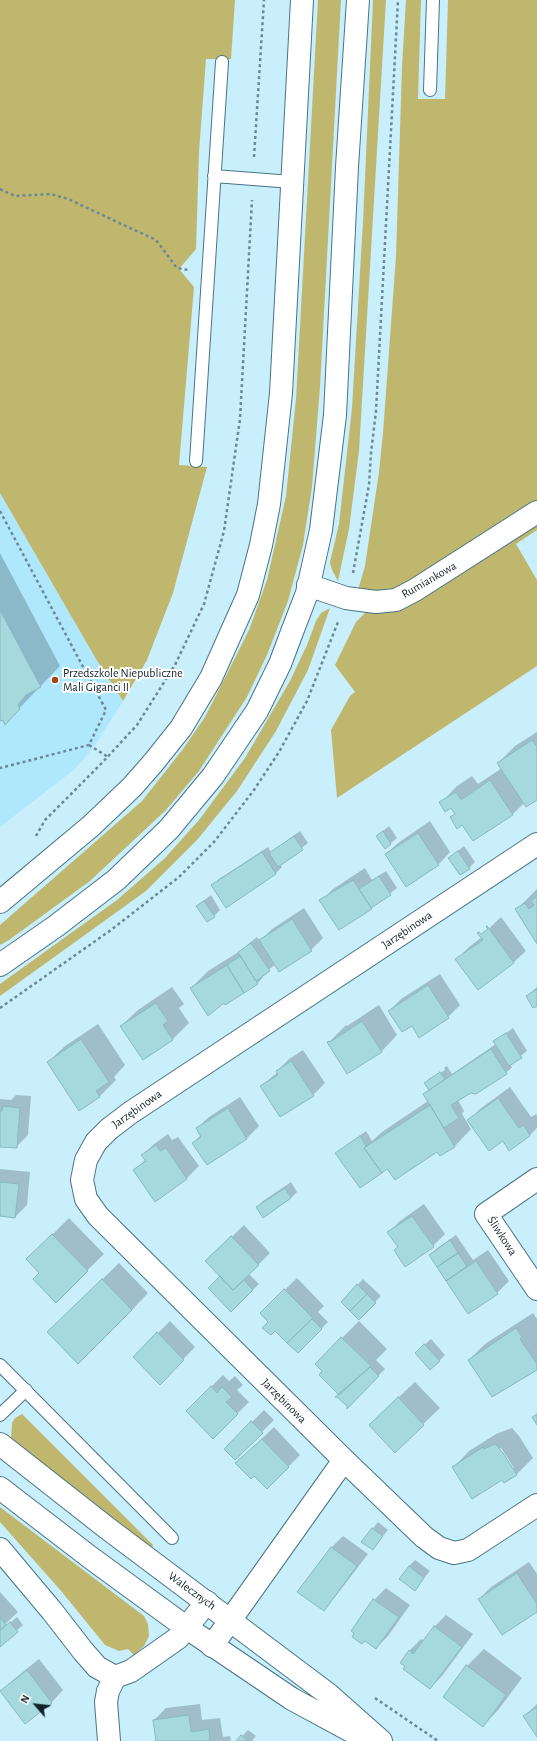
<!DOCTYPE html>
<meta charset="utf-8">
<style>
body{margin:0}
#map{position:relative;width:537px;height:1741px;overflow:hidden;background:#c9eefc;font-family:"Alegreya Sans",sans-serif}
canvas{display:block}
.north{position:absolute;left:16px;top:1685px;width:40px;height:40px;-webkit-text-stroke:3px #fff;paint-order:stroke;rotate:298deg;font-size:11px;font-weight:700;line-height:16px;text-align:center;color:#102228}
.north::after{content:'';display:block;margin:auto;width:14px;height:18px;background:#102228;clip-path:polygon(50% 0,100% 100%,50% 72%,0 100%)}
</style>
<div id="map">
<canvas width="537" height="1741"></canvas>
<div class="north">N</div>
</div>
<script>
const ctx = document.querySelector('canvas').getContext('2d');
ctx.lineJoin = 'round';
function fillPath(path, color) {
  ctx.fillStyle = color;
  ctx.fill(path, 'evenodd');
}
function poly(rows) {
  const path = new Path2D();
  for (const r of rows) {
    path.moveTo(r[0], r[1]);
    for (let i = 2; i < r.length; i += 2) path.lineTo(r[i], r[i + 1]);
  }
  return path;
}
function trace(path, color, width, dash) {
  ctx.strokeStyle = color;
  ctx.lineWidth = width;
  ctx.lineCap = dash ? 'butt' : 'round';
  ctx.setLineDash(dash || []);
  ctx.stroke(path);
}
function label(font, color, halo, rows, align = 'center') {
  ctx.font = font + ' "Alegreya Sans",sans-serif';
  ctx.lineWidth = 4;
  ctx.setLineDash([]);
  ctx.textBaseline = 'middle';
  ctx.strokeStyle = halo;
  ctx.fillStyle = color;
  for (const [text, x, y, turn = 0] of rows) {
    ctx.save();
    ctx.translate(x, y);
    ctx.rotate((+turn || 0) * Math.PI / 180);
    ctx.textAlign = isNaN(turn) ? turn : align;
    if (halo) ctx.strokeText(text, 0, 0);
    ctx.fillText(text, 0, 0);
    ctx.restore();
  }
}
const built = poly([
 [0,493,96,659,123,701,93,748,75,769,0,827]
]);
const green = poly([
 [0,0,235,0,231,59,206,59,199,152,196,249,179,269,194,287,179,465,207,467,173,593,147,660,123,701,96,659,0,493],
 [318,0,341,0,320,387,312,487,303,545,288,601,267,655,247,697,199,771,166,810,90,881,9,940,0,945,0,925,142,801,183,749,205,717,232,664,249,630,267,580,286,496,296,399],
 [373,0,386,0,359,451,349,529,338,581,332,570,330,562,339,524,352,408,363,222],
 [406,0,421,0,418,99,445,99,448,0,537,0,537,530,516,544,537,580,537,666,337,798,331,730,350,696,355,692,335,665,356,622,390,588,379,592,358,590,365,566,379,472,383,433,396,256,402,67],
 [330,608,308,670,276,731,237,791,197,840,146,891,0,996,0,984,117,900,165,858,199,820,245,758,290,681,307,645,316,621,321,613],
 [22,1414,153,1545,152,1549,48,1470,11,1439,12,1423,15,1418],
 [0,1507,144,1616,148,1624,149,1636,144,1646,134,1655,128,1649,119,1651,105,1645,62,1592,0,1522]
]);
const shadow = poly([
 [0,553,60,666,5,723,3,719,0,720],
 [537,732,537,799,524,803,513,814,473,840,463,824,451,818,456,813,452,807,441,803,457,786,472,776,478,784,502,768,498,763,515,746],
 [430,821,450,852,439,864,407,885,386,854,398,843],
 [389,826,397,838,385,848,377,836],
 [300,831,308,843,280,865,282,867,276,873,227,906,213,885,219,879,268,847,271,852],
 [464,846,475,862,469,868,449,858],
 [365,868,372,880,386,871,397,888,371,908,321,901,333,889],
 [537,889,537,942,517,909],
 [211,895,220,910,214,916,197,906],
 [304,908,323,938,311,950,276,964,262,975,263,977,258,983,254,976,253,977,224,1002,191,988,208,971,240,951,257,937,260,941,272,929],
 [501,917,526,951,514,962,478,989,457,959,469,947,482,937,481,936],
 [440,974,460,1005,448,1017,412,1025,389,1011,401,999],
 [172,987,184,1004,179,1008,189,1023,173,1039,143,1059,121,1026,138,1010],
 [537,987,537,1005,527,996],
 [379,1005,397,1035,381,1052,329,1042,346,1025,347,1026],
 [98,1024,125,1065,114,1077,116,1080,99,1097,48,1062,65,1046],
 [513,1028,527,1051,510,1064,512,1067,506,1073,458,1100,464,1111,462,1114,471,1129,455,1146,440,1155,438,1151,387,1168,337,1153,366,1131,372,1141,382,1132,428,1101,424,1094,430,1089,425,1083,431,1077,431,1079,445,1070,444,1068,447,1066,452,1074,496,1044,495,1041],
 [303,1050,325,1083,313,1095,261,1086,278,1072,277,1071,289,1059],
 [510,1087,531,1117,536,1114,537,1116,537,1128,530,1135,503,1140,468,1121,480,1109],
 [16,1095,31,1096,28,1135,16,1147,0,1146,0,1099,11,1100],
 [240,1097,259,1126,247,1138,207,1164,193,1143,201,1135,197,1128,209,1117],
 [168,1134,172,1140,178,1137,199,1166,187,1178,155,1200,135,1170,145,1160,143,1155,154,1144],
 [0,1169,30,1172,27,1205,15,1217,0,1215],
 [291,1182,297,1192,291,1198,257,1207,263,1201],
 [424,1204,445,1234,433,1246,399,1247,389,1232,400,1221],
 [69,1218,104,1254,56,1301,41,1273,44,1243],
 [244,1225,270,1253,249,1274,259,1284,231,1311,221,1276,207,1261],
 [456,1235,473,1260,488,1250,509,1281,497,1293,468,1312,430,1255,436,1249],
 [119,1263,148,1293,132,1310,65,1316],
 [297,1278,324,1306,318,1312,328,1322,298,1352,275,1330,261,1313],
 [363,1279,381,1296,359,1318,342,1302],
 [533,1313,537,1319,537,1369,469,1360,485,1344],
 [170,1321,195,1347,160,1383,134,1357],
 [359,1321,387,1349,376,1360,385,1369,348,1406,323,1371,316,1364],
 [431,1339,445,1355,439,1361,422,1347],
 [223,1375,229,1381,235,1376,243,1385,237,1390,249,1402,213,1438,187,1411],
 [415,1382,440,1408,395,1451,387,1408],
 [264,1410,274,1420,235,1459,225,1449],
 [274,1427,300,1455,267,1488,254,1475,249,1451],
 [512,1428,519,1436,533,1458,517,1474,505,1481,502,1478,453,1468,469,1451,496,1434],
 [501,1448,514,1468,512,1468,499,1449],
 [378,1522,388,1530,372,1549,362,1542],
 [343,1536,368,1554,335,1597,323,1609,331,1548],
 [415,1560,430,1571,415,1589,409,1566],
 [529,1562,537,1574,537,1611,479,1599,491,1587],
 [386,1588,410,1605,388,1636,376,1648,352,1630,374,1600],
 [0,1592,18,1612,0,1629],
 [446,1615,473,1634,442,1676,430,1688,406,1666,409,1651,421,1639,424,1641,434,1627],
 [17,1617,23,1625,0,1646,0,1632],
 [484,1649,522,1678,499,1709,483,1726,467,1666],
 [39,1659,63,1690,52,1702,25,1723,1,1692,13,1680],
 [200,1704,202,1720,220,1718,223,1737,230,1736,231,1741,157,1741,154,1720,166,1708],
 [537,1704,537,1735,524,1716],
 [248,1730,256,1736,252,1741,237,1741]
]);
const building = poly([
 [0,610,41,687,26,695,18,705,20,709,5,725,3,720,0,721,0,610],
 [532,740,537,747,537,800,526,807,497,763,532,740],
 [490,780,513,815,473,841,462,825,457,829,450,817,455,814,451,808,445,812,439,802,456,792,461,800,490,780],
 [383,831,391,844,385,849,376,836,383,831],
 [418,833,439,865,406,887,385,854,418,833],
 [294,836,303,850,278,867,269,853,294,836],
 [458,851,470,869,460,875,448,858,458,851],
 [262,852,276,874,226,908,211,885,262,852],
 [379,876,391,895,371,908,359,889,379,876],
 [353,880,372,909,339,930,319,900,353,880],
 [537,896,537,944,515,909,525,903,529,909,534,905,531,901,537,896],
 [204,901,215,917,207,922,196,906,204,901],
 [292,919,312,951,279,972,259,940,292,919],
 [487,926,514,963,478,990,455,959,483,940,477,933,479,932,481,934,488,929,486,927,487,926],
 [251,943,270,971,256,981,238,952,251,943],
 [240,956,258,984,244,993,227,965,240,956],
 [227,965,244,993,225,1005,224,1003,208,1016,190,988,227,965],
 [428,985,449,1018,419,1038,412,1026,402,1032,388,1011,428,985],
 [537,989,537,1006,533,1008,526,996,537,989],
 [156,1003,168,1021,163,1025,173,1040,143,1060,120,1026,156,1003],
 [362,1021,382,1052,347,1074,327,1042,329,1041,330,1042,362,1021],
 [506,1033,522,1058,509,1066,493,1041,506,1033],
 [81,1039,109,1082,96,1091,100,1097,79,1111,47,1062,81,1039],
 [491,1049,507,1074,476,1094,471,1093,451,1105,459,1118,444,1128,423,1094,491,1049],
 [291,1061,314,1096,280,1117,260,1086,278,1075,276,1071,291,1061],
 [440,1072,445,1079,429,1090,424,1083,440,1072],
 [498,1098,519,1128,524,1125,530,1136,509,1151,503,1141,489,1151,467,1120,498,1098],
 [430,1105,455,1147,440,1156,437,1152,395,1180,387,1169,382,1173,364,1148,430,1105],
 [3,1106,20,1108,17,1148,0,1147,0,1111,2,1111,3,1106],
 [228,1108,247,1139,207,1165,192,1143,201,1137,196,1128,228,1108],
 [360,1136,366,1146,364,1148,382,1173,360,1188,335,1153,360,1136],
 [156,1145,160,1151,166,1148,187,1179,155,1202,133,1170,146,1161,141,1155,156,1145],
 [0,1182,19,1184,15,1218,0,1216,0,1182],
 [285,1188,291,1198,263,1218,256,1207,285,1188],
 [412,1216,434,1247,405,1267,394,1250,398,1247,387,1232,412,1216],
 [52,1234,88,1271,56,1303,33,1279,39,1273,26,1259,52,1234],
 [231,1236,259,1265,233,1290,205,1261,231,1236],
 [450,1240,458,1253,437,1267,429,1255,450,1240],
 [458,1253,467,1266,446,1281,437,1267,458,1253],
 [476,1261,498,1294,468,1314,446,1281,476,1261],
 [220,1276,233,1290,244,1280,253,1290,231,1312,208,1288,220,1276],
 [102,1279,132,1310,78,1364,47,1332,102,1279],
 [357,1284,367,1294,350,1311,341,1302,357,1284],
 [284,1289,313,1318,287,1343,275,1331,271,1335,262,1328,268,1322,260,1313,284,1289],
 [367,1294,376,1303,359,1320,350,1311,367,1294],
 [312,1319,322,1329,298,1353,287,1343,312,1319],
 [516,1328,522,1337,520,1339,537,1364,537,1370,492,1397,468,1360,516,1328],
 [157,1332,184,1360,160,1385,133,1357,157,1332],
 [341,1337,371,1366,339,1395,319,1375,322,1371,315,1364,341,1337],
 [424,1344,440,1361,430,1370,415,1353,424,1344],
 [370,1367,379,1376,347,1409,347,1406,337,1397,335,1397,370,1367],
 [211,1386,217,1393,222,1387,232,1397,226,1402,238,1414,213,1439,186,1411,211,1386],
 [398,1397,424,1425,395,1453,369,1425,398,1397],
 [537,1414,537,1425,532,1417,537,1414],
 [251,1421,263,1433,235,1460,224,1449,251,1421],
 [262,1439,289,1467,267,1489,254,1476,251,1479,235,1463,262,1439],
 [495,1444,503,1453,517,1475,504,1483,502,1480,472,1499,452,1467,483,1447,484,1449,495,1444],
 [372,1528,383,1536,373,1550,361,1542,372,1528],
 [331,1547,357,1566,324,1611,297,1592,331,1547],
 [409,1566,424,1578,415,1591,399,1579,409,1566],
 [517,1573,537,1604,537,1612,502,1635,478,1599,517,1573],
 [373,1599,399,1617,376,1649,365,1641,362,1644,352,1637,354,1633,351,1631,373,1599],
 [0,1617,6,1625,0,1630,0,1617],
 [10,1622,18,1632,0,1647,0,1630,10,1622],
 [434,1626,462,1647,430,1689,403,1669,405,1666,400,1663,409,1650,413,1654,434,1626],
 [466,1665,506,1695,483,1727,443,1697,466,1665],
 [27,1670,52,1703,25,1724,0,1691,27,1670],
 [537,1707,537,1737,523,1716,537,1707],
 [189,1715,191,1732,209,1729,210,1741,156,1741,153,1720,189,1715],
 [241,1735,248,1741,236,1741,241,1735]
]);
const path = poly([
 [254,157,264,0],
 [0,189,15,196,51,194,68,199,156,240,177,268,188,270],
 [0,511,106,710,89,745,0,768],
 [353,573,369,485,371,453,376,411,398,0],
 [89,745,108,757],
 [36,836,45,820,100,765,137,725,175,665,204,604,224,531,240,419,252,200],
 [0,1008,111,930,179,877,214,842,254,790,279,752,307,701,338,622],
 [375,1698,438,1741]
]);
const service = poly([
 [430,90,433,0],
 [214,176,292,182],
 [196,461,222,62],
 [0,1365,172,1538],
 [0,1415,26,1390]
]);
const minor = poly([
 [308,585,346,598,376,602,396,600,415,590,537,512],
 [537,844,130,1113,109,1129,96,1142,86,1160,82,1180,86,1199,98,1216,344,1460,424,1537,439,1548,454,1553,468,1550,537,1505],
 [0,902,91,826,132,787,153,763,181,728,211,678,248,595,261,545,269,504,281,393,302,0],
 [0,965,56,926,116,880,169,829,213,776,257,711,280,664,292,632,307,593,321,530,335,415,347,167,358,0],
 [537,1179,486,1214,537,1289],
 [0,1549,52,1611,83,1651,97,1667,115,1677],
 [212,1646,344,1460],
 [109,1741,106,1702,108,1691,115,1677,131,1671,178,1638,207,1602]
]);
const tertiary = poly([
 [0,1444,107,1528,328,1694,381,1741],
 [0,1488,91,1558,187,1628,292,1699,366,1739]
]);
const markers = [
 [55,680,4,"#a94414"]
];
const streetNames = [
 ["Rumiankowa",429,580,-30],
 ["Jarzębinowa",407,930,-34],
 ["Jarzębinowa",137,1109,-35],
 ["Śliwkowa",502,1236,57],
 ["Jarzębinowa",284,1401,45],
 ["Walecznych",192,1591,36]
];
const poiNames = [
 ["Przedszkole Niepubliczne",63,673],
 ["Mali Giganci II",63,687]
];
fillPath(built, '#afe8fc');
fillPath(green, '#c0b76e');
fillPath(shadow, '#0003');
fillPath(building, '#a5d9dd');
trace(building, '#87babe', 1);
trace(service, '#497584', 14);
trace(minor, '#497584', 24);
trace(tertiary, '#497584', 24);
trace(path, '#6d8993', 2.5, [3, 3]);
trace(service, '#fff', 12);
trace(minor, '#fff', 22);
trace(tertiary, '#fff', 22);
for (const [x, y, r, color] of markers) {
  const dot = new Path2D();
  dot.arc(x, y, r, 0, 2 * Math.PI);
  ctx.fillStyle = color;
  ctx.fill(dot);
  trace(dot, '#fff', 1.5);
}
label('12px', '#102228', '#fff', streetNames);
label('12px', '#102228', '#fff', poiNames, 'left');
</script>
